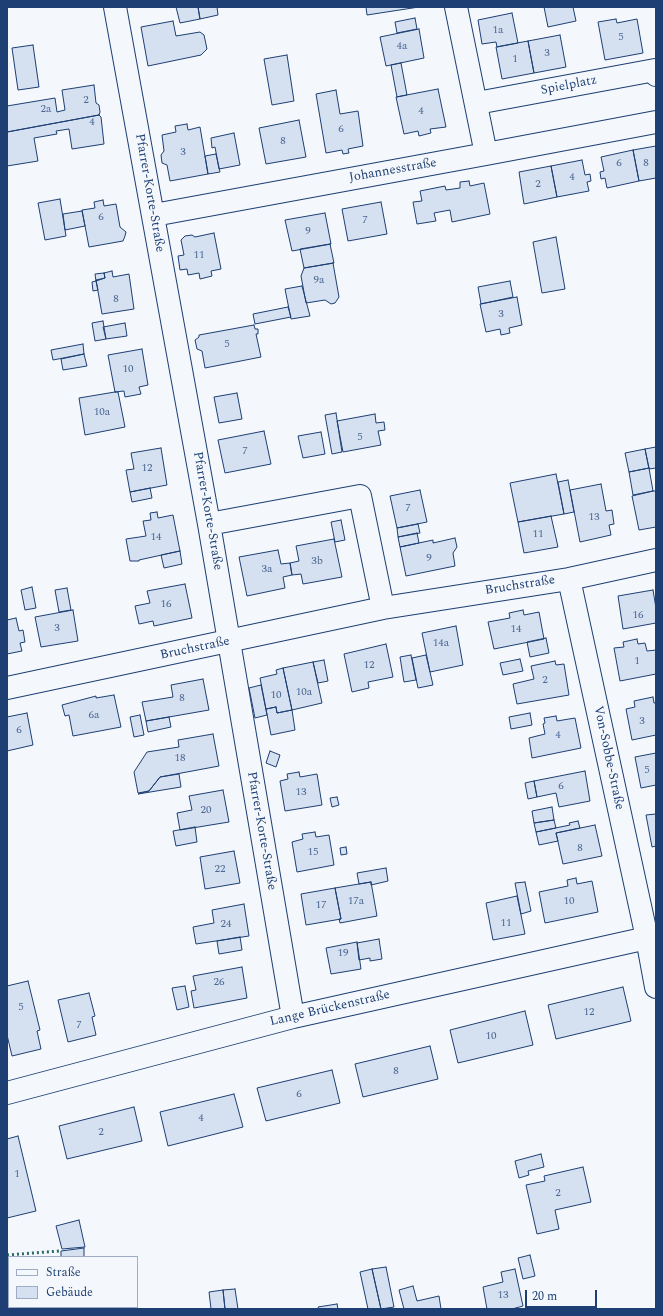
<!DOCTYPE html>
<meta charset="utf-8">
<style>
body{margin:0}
#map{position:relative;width:663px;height:1316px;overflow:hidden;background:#f4f7fb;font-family:Spectral,serif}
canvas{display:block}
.frame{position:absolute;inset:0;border:8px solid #1d3f73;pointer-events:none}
.legend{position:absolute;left:8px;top:1256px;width:130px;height:52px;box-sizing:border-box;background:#f4f7fb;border:1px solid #9eadc5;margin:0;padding:5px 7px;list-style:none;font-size:12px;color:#1d3f73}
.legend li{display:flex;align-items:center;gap:8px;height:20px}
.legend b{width:20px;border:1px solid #9eadc5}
.scale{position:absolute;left:525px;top:1290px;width:72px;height:18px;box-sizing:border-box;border:2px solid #1d3f73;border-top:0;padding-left:5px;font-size:12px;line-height:14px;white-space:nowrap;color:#1d3f73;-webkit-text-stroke:3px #f4f7fb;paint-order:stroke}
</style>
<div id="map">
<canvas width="663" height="1316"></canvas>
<div class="frame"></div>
<ul class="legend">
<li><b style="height:5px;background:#f4f7fb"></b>Straße</li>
<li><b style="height:11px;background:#d5e0f0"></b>Gebäude</li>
</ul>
<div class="scale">20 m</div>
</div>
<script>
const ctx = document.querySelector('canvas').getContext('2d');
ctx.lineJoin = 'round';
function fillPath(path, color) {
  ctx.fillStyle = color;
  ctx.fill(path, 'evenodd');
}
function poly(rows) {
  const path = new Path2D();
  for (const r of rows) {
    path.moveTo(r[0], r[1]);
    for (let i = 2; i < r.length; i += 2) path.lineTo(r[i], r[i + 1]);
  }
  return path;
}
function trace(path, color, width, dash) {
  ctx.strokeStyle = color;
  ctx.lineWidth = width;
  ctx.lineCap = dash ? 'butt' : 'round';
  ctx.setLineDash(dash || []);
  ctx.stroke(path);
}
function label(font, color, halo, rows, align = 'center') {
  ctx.font = font + ' Spectral,serif';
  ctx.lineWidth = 3;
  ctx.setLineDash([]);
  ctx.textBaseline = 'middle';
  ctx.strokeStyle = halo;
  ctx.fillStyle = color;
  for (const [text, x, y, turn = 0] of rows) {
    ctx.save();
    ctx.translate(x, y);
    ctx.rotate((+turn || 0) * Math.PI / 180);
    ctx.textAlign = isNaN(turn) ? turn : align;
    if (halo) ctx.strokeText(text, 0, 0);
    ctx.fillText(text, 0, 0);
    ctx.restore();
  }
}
const building = poly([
 [176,7,198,7,200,19,180,23,176,7],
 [198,7,217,7,218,15,200,19,198,7],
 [366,7,419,7,367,15,366,7],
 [544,7,573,7,576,21,548,27,544,7],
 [512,13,518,43,497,47,496,42,482,44,478,20,512,13],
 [415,18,417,29,397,33,395,22,415,18],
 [616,19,617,23,637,19,643,53,605,60,598,22,616,19],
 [173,21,176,36,200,32,204,35,207,49,201,55,148,66,141,27,173,21],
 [419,29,424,58,386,66,380,37,419,29],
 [560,35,566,67,534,73,528,41,560,35],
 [528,41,534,73,502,79,496,47,528,41],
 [33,45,39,87,18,90,12,48,33,45],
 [287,55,294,101,272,105,264,59,287,55],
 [401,63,407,95,397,97,391,65,401,63],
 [94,85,96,103,99,105,100,112,99,115,7,132,7,106,55,98,57,112,65,110,62,90,94,85],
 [438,89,446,127,430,129,431,133,419,136,418,131,404,134,396,97,438,89],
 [336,90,340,114,358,111,363,146,348,149,349,153,343,154,342,150,326,153,316,94,336,90],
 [99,115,101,117,104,144,72,149,69,129,56,131,57,134,34,138,38,161,7,166,7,132,99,115],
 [299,120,306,157,266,164,259,128,299,120],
 [187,124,188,130,200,127,208,174,170,181,167,165,162,163,161,155,164,151,162,135,176,132,175,126,187,124],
 [234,133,240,165,219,169,215,147,212,148,211,138,234,133],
 [656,146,656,178,639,181,633,150,656,146],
 [633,150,639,181,607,188,605,178,601,179,600,172,604,171,601,157,633,150],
 [216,154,220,172,208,174,205,156,216,154],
 [582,160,585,175,590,174,591,181,587,182,589,191,557,197,551,166,582,160],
 [551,166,557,197,524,204,519,172,551,166],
 [469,181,470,186,484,183,490,214,452,222,450,210,434,213,436,221,417,224,413,202,422,201,420,191,445,186,446,190,460,188,460,182,469,181],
 [60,199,66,236,45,240,38,203,60,199],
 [103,200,104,206,116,204,120,227,126,232,125,236,123,241,89,247,82,210,95,208,94,202,103,200],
 [381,202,387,234,348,241,342,209,381,202],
 [82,211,85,226,65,230,63,214,82,211],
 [325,213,331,244,292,251,285,220,325,213],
 [214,233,221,269,211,271,212,276,200,279,199,273,188,275,187,269,180,270,178,256,184,255,181,240,185,236,192,235,195,237,214,233],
 [556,237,565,289,542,293,533,242,556,237],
 [330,244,334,263,304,268,300,249,330,244],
 [333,263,339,297,335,303,331,304,325,300,306,303,301,276,304,268,333,263],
 [112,271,113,277,129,274,134,309,102,314,96,280,105,278,104,273,112,271],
 [104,273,105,278,96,281,95,274,104,273],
 [96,281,98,290,93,291,92,282,96,281],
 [510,281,513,297,481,304,478,287,510,281],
 [302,286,310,316,291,319,285,289,302,286],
 [517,297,522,325,509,328,510,333,501,335,500,329,486,332,480,304,517,297],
 [288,307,291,317,255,324,253,314,288,307],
 [103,321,106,339,95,341,92,323,103,321],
 [125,323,127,336,106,339,103,327,125,323],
 [254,325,255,329,258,329,258,334,256,334,261,357,205,368,202,351,197,349,195,340,199,337,199,335,254,325],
 [83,344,84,354,53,360,51,350,83,344],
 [142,349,148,385,139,387,141,394,125,397,124,391,115,392,108,355,142,349],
 [84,354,87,366,63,370,61,359,84,354],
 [115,392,118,392,125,427,85,435,79,398,115,392],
 [237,393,242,419,219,423,214,397,237,393],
 [336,413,342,452,332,454,325,415,336,413],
 [375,414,376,423,384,422,385,430,378,431,381,445,343,452,337,421,375,414],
 [264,431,271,464,225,473,218,440,264,431],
 [321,432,325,454,303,458,298,436,321,432],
 [656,447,656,468,649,469,645,449,656,447],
 [161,448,167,485,130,492,126,470,134,469,131,453,161,448],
 [645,449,649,468,629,472,625,453,645,449],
 [649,468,653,491,633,495,629,472,649,468],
 [556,474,564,514,518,522,510,483,556,474],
 [568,480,574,512,564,514,558,482,568,480],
 [601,484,606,511,612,510,614,524,609,525,611,535,580,542,570,490,601,484],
 [150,488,152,498,132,502,130,492,150,488],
 [420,490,427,522,397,528,390,496,420,490],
 [653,491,656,491,656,527,639,530,632,496,653,491],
 [157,512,158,518,173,515,180,551,139,560,139,561,130,561,126,539,146,536,143,521,151,520,150,513,157,512],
 [551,516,558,547,524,553,518,522,551,516],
 [341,520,345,540,335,542,331,522,341,520],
 [418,524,420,533,398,537,397,528,418,524],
 [417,533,419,543,400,547,398,537,417,533],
 [455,538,457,547,453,553,455,566,406,576,400,547,433,540,433,543,455,538],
 [334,539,342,577,303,584,301,574,292,575,290,563,299,561,296,546,334,539],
 [278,550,281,564,290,563,292,575,283,577,285,588,247,596,239,557,278,550],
 [180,551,182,564,164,568,161,555,180,551],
 [185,584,192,618,154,626,153,621,139,624,135,606,150,603,147,591,185,584],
 [32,587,36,608,25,610,21,590,32,587],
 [67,588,71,610,59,612,55,590,67,588],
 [653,590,656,608,656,623,623,629,618,596,653,590],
 [73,610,78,641,41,647,35,617,73,610],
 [523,610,524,615,539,612,544,639,494,649,488,622,510,618,509,613,523,610],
 [16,618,19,631,23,630,25,642,20,643,22,651,7,654,7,620,16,618],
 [456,626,463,665,430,672,422,633,456,626],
 [546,638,549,653,530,657,527,642,546,638],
 [637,639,638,644,645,643,647,651,656,650,656,674,620,681,614,648,624,647,623,642,637,639],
 [386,644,393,677,368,682,369,688,352,692,344,654,386,644],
 [411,655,416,680,404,682,400,657,411,655],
 [426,655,433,685,418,688,412,658,426,655],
 [520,659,523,671,503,675,500,663,520,659],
 [324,660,328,681,318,683,313,662,324,660],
 [555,661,556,665,564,664,569,695,517,704,513,684,534,679,531,666,555,661],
 [313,662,322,703,292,710,283,668,313,662],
 [283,668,292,710,277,713,276,707,266,709,260,678,277,674,276,670,283,668],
 [203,679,209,710,146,721,142,702,173,697,171,685,203,679],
 [261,685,267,715,255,718,249,688,261,685],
 [114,695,121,727,73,736,69,715,65,716,62,705,96,696,96,698,114,695],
 [653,697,654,703,656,703,656,735,632,740,626,709,635,707,634,701,653,697],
 [276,707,277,713,292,710,295,730,271,735,266,709,276,707],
 [27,713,33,745,7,751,7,717,27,713],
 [530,713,532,725,511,729,509,717,530,713],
 [140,715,144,735,134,737,130,717,140,715],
 [556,716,557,721,575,718,581,748,532,758,529,738,545,734,543,724,545,723,544,718,556,716],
 [169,717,171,727,148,732,146,721,169,717],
 [213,734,219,766,160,777,149,791,138,793,134,772,147,752,179,747,178,740,213,734],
 [270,751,280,755,276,767,266,763,270,751],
 [656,753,656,785,641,788,635,757,656,753],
 [585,771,590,801,559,807,556,793,537,797,534,781,585,771],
 [299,772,300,777,317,774,322,805,285,811,280,781,288,779,287,774,299,772],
 [179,774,181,787,138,794,149,791,160,777,179,774],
 [534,781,537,797,528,799,525,783,534,781],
 [223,790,229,822,180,830,177,813,192,810,189,796,223,790],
 [337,797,339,805,332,807,330,798,337,797],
 [552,807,554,820,534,823,532,811,552,807],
 [656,814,656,846,652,847,646,815,656,814],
 [554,820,556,828,536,832,534,823,554,820],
 [578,821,580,828,556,833,558,841,539,845,536,832,570,825,569,823,578,821],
 [595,825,602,856,563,864,556,833,595,825],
 [195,827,197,842,176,846,173,831,195,827],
 [315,832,316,837,329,835,334,865,297,872,292,842,303,839,302,834,315,832],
 [346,847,347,854,341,855,340,848,346,847],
 [234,851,240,883,205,889,200,857,234,851],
 [386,868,388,881,371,885,371,882,359,884,357,873,386,868],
 [576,878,577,884,592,881,598,912,545,923,539,892,568,886,567,880,576,878],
 [371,882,377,916,340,923,339,919,341,919,335,888,371,882],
 [525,882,531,911,521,914,515,883,525,882],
 [335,888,341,919,306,925,301,894,335,888],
 [517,896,525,934,493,940,486,903,517,896],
 [244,904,249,936,196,944,193,927,214,923,212,910,244,904],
 [240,937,242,950,219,954,217,941,240,937],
 [379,939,382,959,370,961,370,958,359,960,357,943,379,939],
 [357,942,361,969,331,974,326,948,357,942],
 [242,967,247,998,194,1008,191,991,196,990,193,976,242,967],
 [28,981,40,1030,37,1031,41,1049,12,1056,7,1035,7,986,28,981],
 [185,986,189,1007,177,1010,172,988,185,986],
 [623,987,631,1021,556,1039,548,1005,623,987],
 [89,993,95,1016,92,1017,96,1035,68,1042,58,1000,89,993],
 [525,1011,533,1045,458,1063,450,1030,525,1011],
 [430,1046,438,1079,363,1097,355,1064,430,1046],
 [332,1070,340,1103,266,1121,257,1088,332,1070],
 [234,1094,243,1127,168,1146,160,1112,234,1094],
 [134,1107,142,1141,67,1159,59,1126,134,1107],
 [18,1136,36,1211,7,1218,7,1139,18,1136],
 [541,1154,544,1167,528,1171,529,1175,519,1178,515,1161,541,1154],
 [583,1167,591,1202,555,1210,559,1229,537,1234,526,1185,545,1181,544,1176,583,1167],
 [79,1220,85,1247,62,1249,56,1226,79,1220],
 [84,1248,84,1257,61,1257,61,1251,84,1248],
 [530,1255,535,1276,523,1279,518,1258,530,1255],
 [386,1267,394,1307,381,1309,372,1269,386,1267],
 [372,1269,381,1309,368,1309,360,1272,372,1269],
 [515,1269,523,1306,512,1309,487,1309,483,1287,503,1282,501,1272,515,1269],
 [413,1286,417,1301,439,1296,441,1309,404,1309,399,1290,413,1286],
 [235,1289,238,1309,225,1309,223,1290,235,1289],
 [223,1290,225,1309,211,1309,209,1292,223,1290],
 [337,1304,338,1309,319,1309,318,1307,337,1304]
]);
const minor = poly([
 [115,7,209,524,293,1017],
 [477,103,655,70,656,75],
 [486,154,656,122],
 [154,215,486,154,456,7],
 [209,524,360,496,383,608],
 [569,579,647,938,656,987],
 [7,688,383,608,569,579,656,560],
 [7,1093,293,1017,656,936]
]);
const hedge = poly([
 [7,1255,60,1251],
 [7,1270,9,1270]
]);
const numberNames = [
 ["1a",498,31],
 ["5",621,38],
 ["4a",402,47],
 ["3",547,54],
 ["1",515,60],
 ["2",86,101],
 ["2a",46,110],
 ["4",421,112],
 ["4",92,123],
 ["6",341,130],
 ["8",283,142],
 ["3",183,153],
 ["6",619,164],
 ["8",646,164],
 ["4",572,178],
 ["2",538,185],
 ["6",101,218],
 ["7",365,221],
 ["9",308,232],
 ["11",199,256],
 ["9a",319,281],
 ["8",116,300],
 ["3",501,315],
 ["5",227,345],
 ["10",128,370],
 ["10a",102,413],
 ["5",360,438],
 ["7",245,452],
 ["12",147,469],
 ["7",408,509],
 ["13",594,518],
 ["11",538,535],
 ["14",156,538],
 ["9",429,559],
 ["3b",317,562],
 ["3a",267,570],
 ["16",166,605],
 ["16",638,616],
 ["3",57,629],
 ["14",516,630],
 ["14a",441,644],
 ["1",637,662],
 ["12",369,666],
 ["2",545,681],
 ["10a",304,693],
 ["10",276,696],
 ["8",182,699],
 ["6a",94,716],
 ["3",642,722],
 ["6",19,731],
 ["4",558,736],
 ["18",180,759],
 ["5",647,771],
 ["6",561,787],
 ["13",301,793],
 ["20",206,811],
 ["8",580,849],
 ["15",313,853],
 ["22",220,870],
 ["17a",356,902],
 ["10",569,902],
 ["17",321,906],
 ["11",506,924],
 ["24",226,925],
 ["19",343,954],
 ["26",219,983],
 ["5",21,1008],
 ["12",589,1013],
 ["7",79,1026],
 ["10",491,1037],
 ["8",396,1072],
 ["6",299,1095],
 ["4",201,1119],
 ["2",101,1133],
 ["1",17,1175],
 ["2",558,1194],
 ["13",503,1296]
];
const streetNames = [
 ["Spielplatz",569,86,-11],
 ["Johannesstraße",393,171,-10],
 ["Pfarrer-Korte-Straße",149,193,80],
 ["Pfarrer-Korte-Straße",207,511,80],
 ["Bruchstraße",520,586,-9],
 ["Bruchstraße",195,649,-12],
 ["Von-Sobbe-Straße",608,758,78],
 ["Pfarrer-Korte-Straße",261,831,80],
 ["Lange Brückenstraße",330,1009,-13]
];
fillPath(building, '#d5e0f0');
trace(building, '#1d3f73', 1);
trace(minor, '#1d3f73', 24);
trace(minor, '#f4f7fb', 22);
trace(hedge, '#2c6c60', 3, [2, 3]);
label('11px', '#4b6792', null, numberNames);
label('13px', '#1d3f73', '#f4f7fb', streetNames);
</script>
